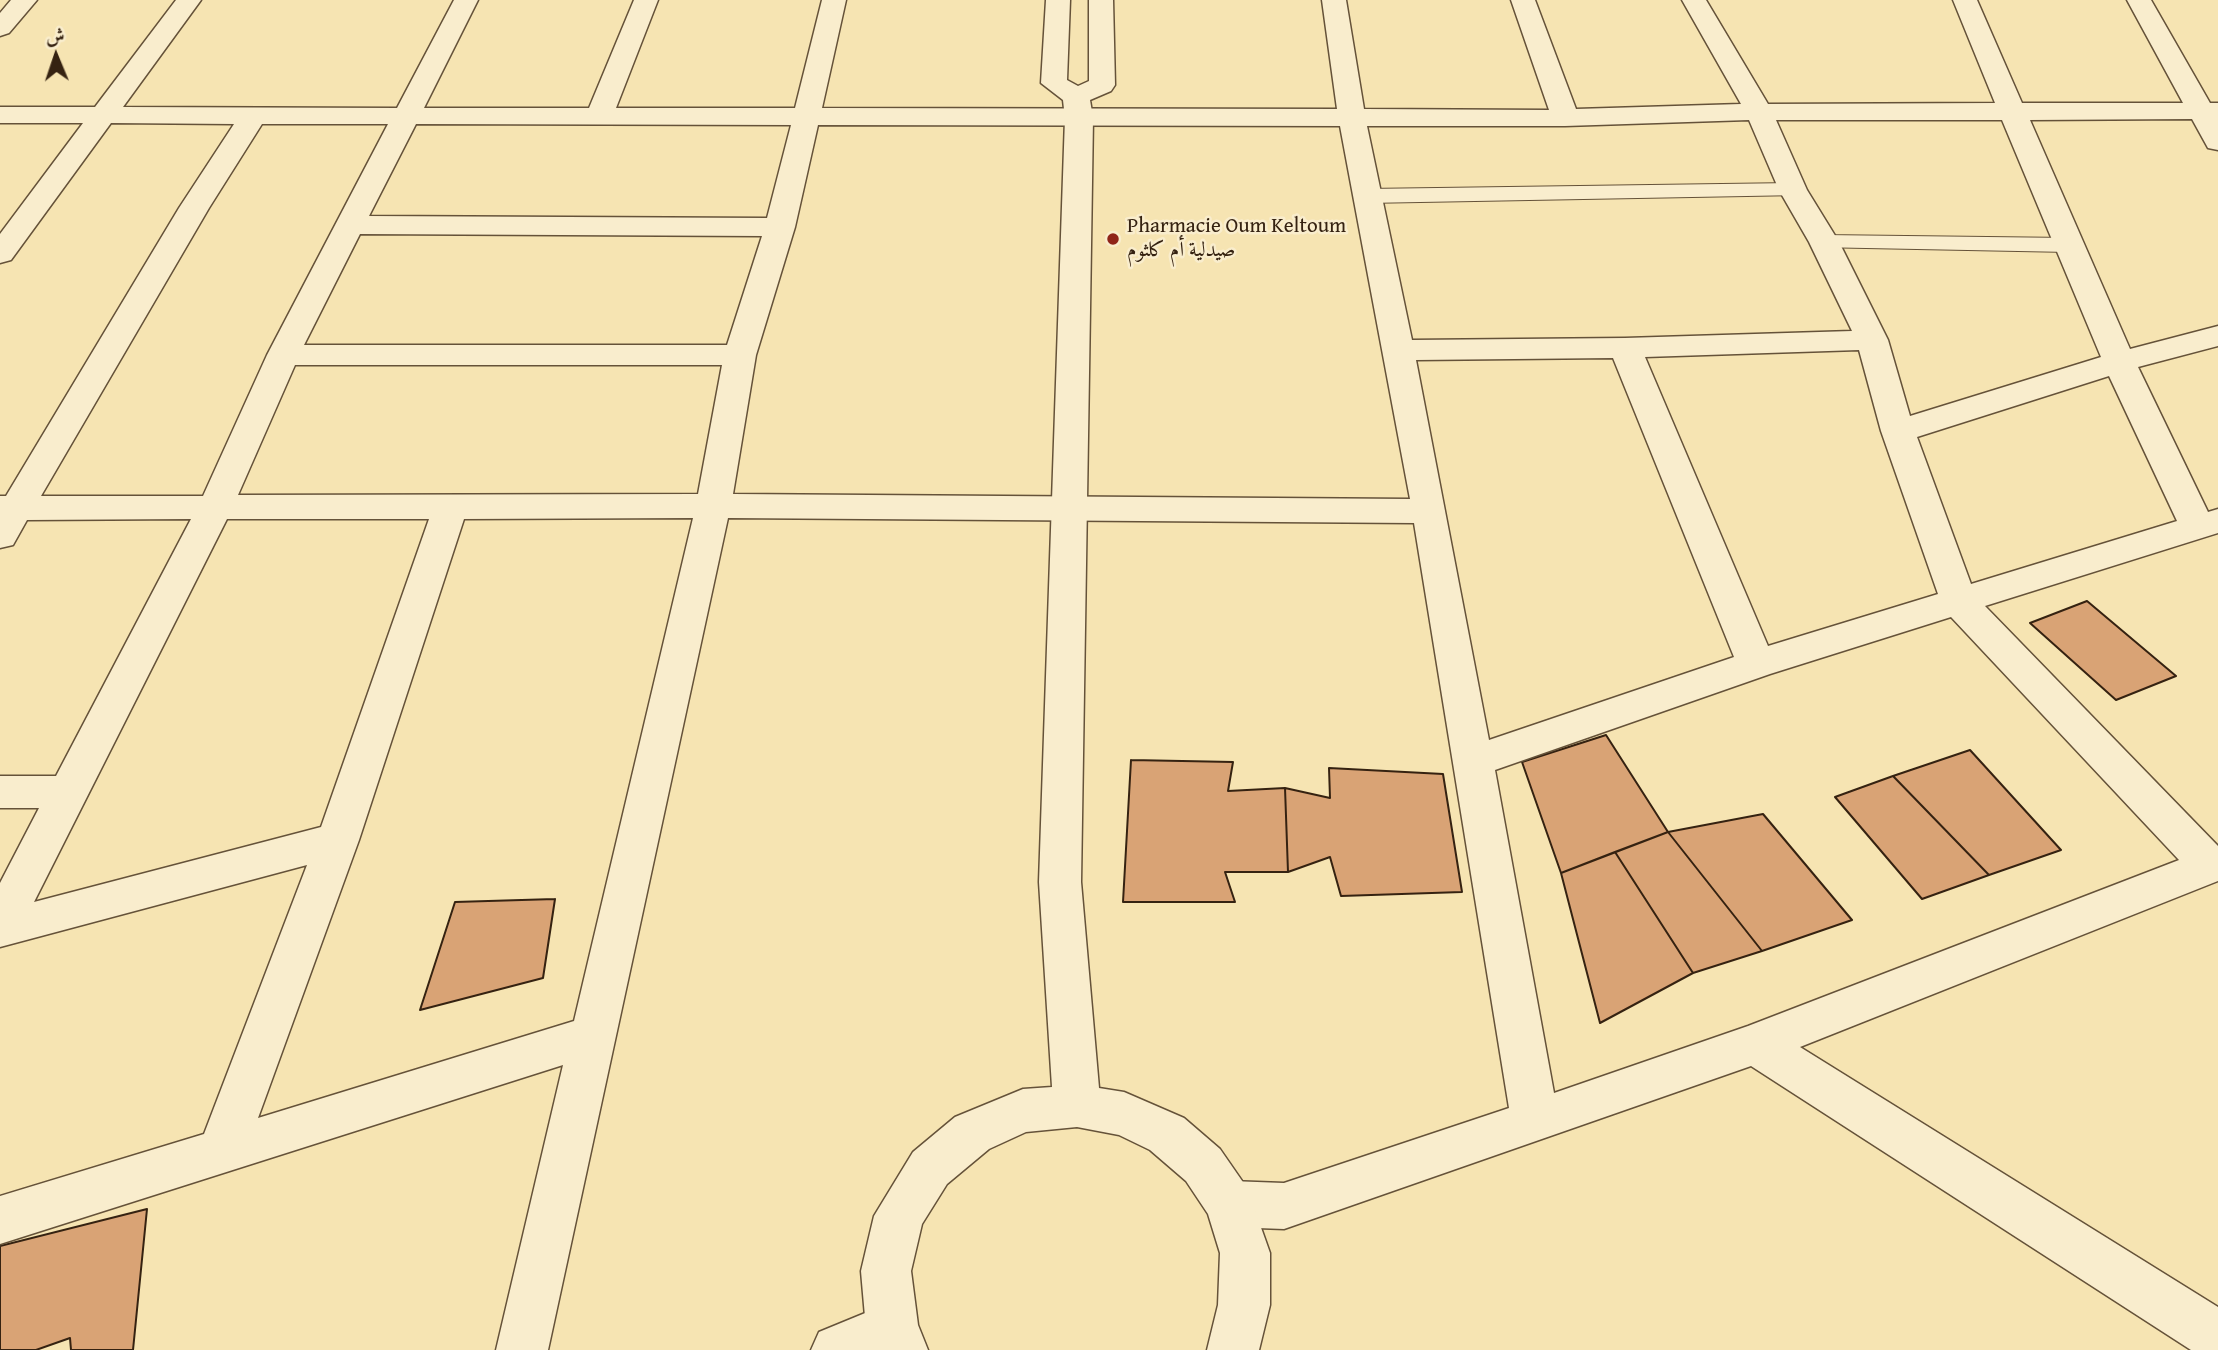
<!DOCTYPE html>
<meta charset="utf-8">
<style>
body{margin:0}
#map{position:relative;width:2218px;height:1350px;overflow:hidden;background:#f6e4b2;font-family:"Gentium Book Plus",Amiri,serif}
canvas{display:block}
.north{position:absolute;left:21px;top:21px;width:70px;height:70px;-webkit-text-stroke:5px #f9edcd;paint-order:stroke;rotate:358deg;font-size:19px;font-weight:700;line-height:28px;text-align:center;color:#352211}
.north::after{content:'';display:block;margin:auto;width:24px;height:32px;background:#352211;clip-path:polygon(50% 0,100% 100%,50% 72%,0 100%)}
</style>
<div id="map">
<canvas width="2218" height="1350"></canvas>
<div class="north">ش</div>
</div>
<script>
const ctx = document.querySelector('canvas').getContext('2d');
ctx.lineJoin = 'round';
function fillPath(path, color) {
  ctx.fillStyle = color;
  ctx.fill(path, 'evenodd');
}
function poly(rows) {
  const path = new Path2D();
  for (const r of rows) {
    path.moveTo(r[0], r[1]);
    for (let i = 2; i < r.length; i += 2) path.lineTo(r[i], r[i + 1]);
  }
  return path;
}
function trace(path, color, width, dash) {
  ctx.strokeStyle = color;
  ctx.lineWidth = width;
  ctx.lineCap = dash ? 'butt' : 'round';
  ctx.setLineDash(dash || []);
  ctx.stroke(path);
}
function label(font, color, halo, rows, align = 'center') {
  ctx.font = font + ' "Gentium Book Plus",Amiri,serif';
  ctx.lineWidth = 5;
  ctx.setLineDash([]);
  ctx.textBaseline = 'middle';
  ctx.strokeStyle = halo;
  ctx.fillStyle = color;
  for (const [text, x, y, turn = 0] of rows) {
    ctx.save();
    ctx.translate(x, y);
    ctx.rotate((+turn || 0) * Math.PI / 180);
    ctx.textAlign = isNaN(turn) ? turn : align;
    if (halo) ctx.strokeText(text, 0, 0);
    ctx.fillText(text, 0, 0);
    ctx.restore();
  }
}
const building = poly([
 [2087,601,2176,676,2116,700,2030,623,2087,601],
 [1606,735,1668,832,1561,873,1522,762,1606,735],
 [1970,750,2061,850,1989,875,1893,776,1970,750],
 [1131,760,1233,762,1228,791,1285,788,1288,872,1225,872,1235,902,1123,902,1131,760],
 [1329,768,1443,774,1462,892,1341,896,1330,857,1288,872,1285,788,1330,798,1329,768],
 [1893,776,1989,875,1922,899,1835,797,1893,776],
 [1763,814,1852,920,1762,951,1668,832,1763,814],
 [1668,832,1762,951,1693,973,1615,852,1668,832],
 [1615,852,1693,973,1600,1023,1561,873,1615,852],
 [555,899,543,978,420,1010,455,902,555,899],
 [147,1209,133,1350,71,1350,70,1338,36,1350,0,1350,0,1246,147,1209]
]);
const service = poly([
 [1793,183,1801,185,1805,190,1801,195,1366,203,1358,201,1354,196,1358,191,1366,189,1793,183],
 [1824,235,2069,238,2078,240,2081,245,2078,250,2069,252,1815,247,1812,242,1815,237,1824,235]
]);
const minor = poly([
 [11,0,37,0,9,33,0,36,0,13,11,0],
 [176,0,201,0,123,107,397,108,454,0,478,0,424,108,589,108,634,0,658,0,616,108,795,108,822,0,846,0,822,108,1337,109,1322,0,1346,0,1364,109,1549,110,1511,0,1535,0,1576,109,1741,104,1682,0,1706,0,1768,104,1995,103,1953,0,1977,0,2022,103,2183,103,2127,0,2151,0,2210,103,2218,103,2218,150,2208,148,2192,119,2030,120,2130,349,2218,326,2218,346,2138,367,2208,512,2218,509,2218,533,1985,606,2218,846,2218,881,1800,1047,2218,1307,2218,1350,2191,1350,1751,1066,1284,1229,1230,1227,1213,1220,1205,1204,1213,1188,1230,1181,1284,1183,1509,1108,1414,523,728,518,548,1350,496,1350,563,1065,0,1244,0,1196,204,1134,307,865,0,947,0,883,39,808,0,808,0,776,56,776,191,519,27,520,13,545,0,548,0,496,6,496,179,208,234,124,111,123,11,260,0,263,0,234,83,123,0,123,0,107,95,107,176,0],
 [1749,120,1779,190,1809,242,1852,331,1625,338,1412,340,1367,126,1565,126,1749,120],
 [1776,120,2002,120,2101,357,1910,416,1888,340,1839,242,1807,190,1776,120],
 [262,124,388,124,267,355,203,496,41,496,209,208,262,124],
 [416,124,791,125,767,218,369,216,416,124],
 [818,125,1340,126,1410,499,733,494,756,355,795,227,818,125],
 [360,234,762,236,727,345,304,345,360,234],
 [1859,350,1881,431,1938,594,1768,646,1645,357,1859,350],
 [1613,358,1734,657,1489,740,1416,360,1613,358],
 [295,365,722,365,698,494,238,495,295,365],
 [2109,376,2177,521,1971,584,1917,437,2109,376],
 [693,518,574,1021,258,1118,359,840,464,519,693,518],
 [227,519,429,519,321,827,34,902,227,519],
 [1951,617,2179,860,1748,1026,1554,1093,1495,770,1770,674,1951,617],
 [892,1302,910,1310,918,1328,910,1346,901,1350,811,1350,819,1332,892,1302]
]);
const tertiary = poly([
 [1046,0,1070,0,1067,80,1078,86,1089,81,1089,0,1113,0,1115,85,1111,91,1090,100,1093,118,1081,882,1099,1088,1124,1092,1184,1118,1220,1149,1247,1188,1270,1253,1270,1305,1259,1350,1207,1350,1218,1305,1220,1253,1208,1214,1186,1181,1150,1150,1119,1135,1077,1127,1026,1132,989,1149,947,1184,922,1224,911,1271,918,1325,928,1350,875,1350,866,1328,861,1271,874,1216,913,1152,955,1117,1023,1089,1052,1087,1039,882,1065,118,1063,100,1041,83,1046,0]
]);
const markers = [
 [1113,239,7,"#8f2418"]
];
const farPoinames = [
 ["Pharmacie Oum Keltoum",1127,227],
 ["صيدلية أم كلثوم",1127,251]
];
fillPath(building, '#d9a375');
trace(building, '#352211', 2);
trace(service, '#655239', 2);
trace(minor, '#655239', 3);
trace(tertiary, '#655239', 3);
fillPath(service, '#f9edcd');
fillPath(minor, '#f9edcd');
fillPath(tertiary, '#f9edcd');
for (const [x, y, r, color] of markers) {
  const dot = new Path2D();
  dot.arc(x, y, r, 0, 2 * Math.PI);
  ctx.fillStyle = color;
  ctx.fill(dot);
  trace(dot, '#f9edcd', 2.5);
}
label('21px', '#352211', '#f9edcd', farPoinames, 'left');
</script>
